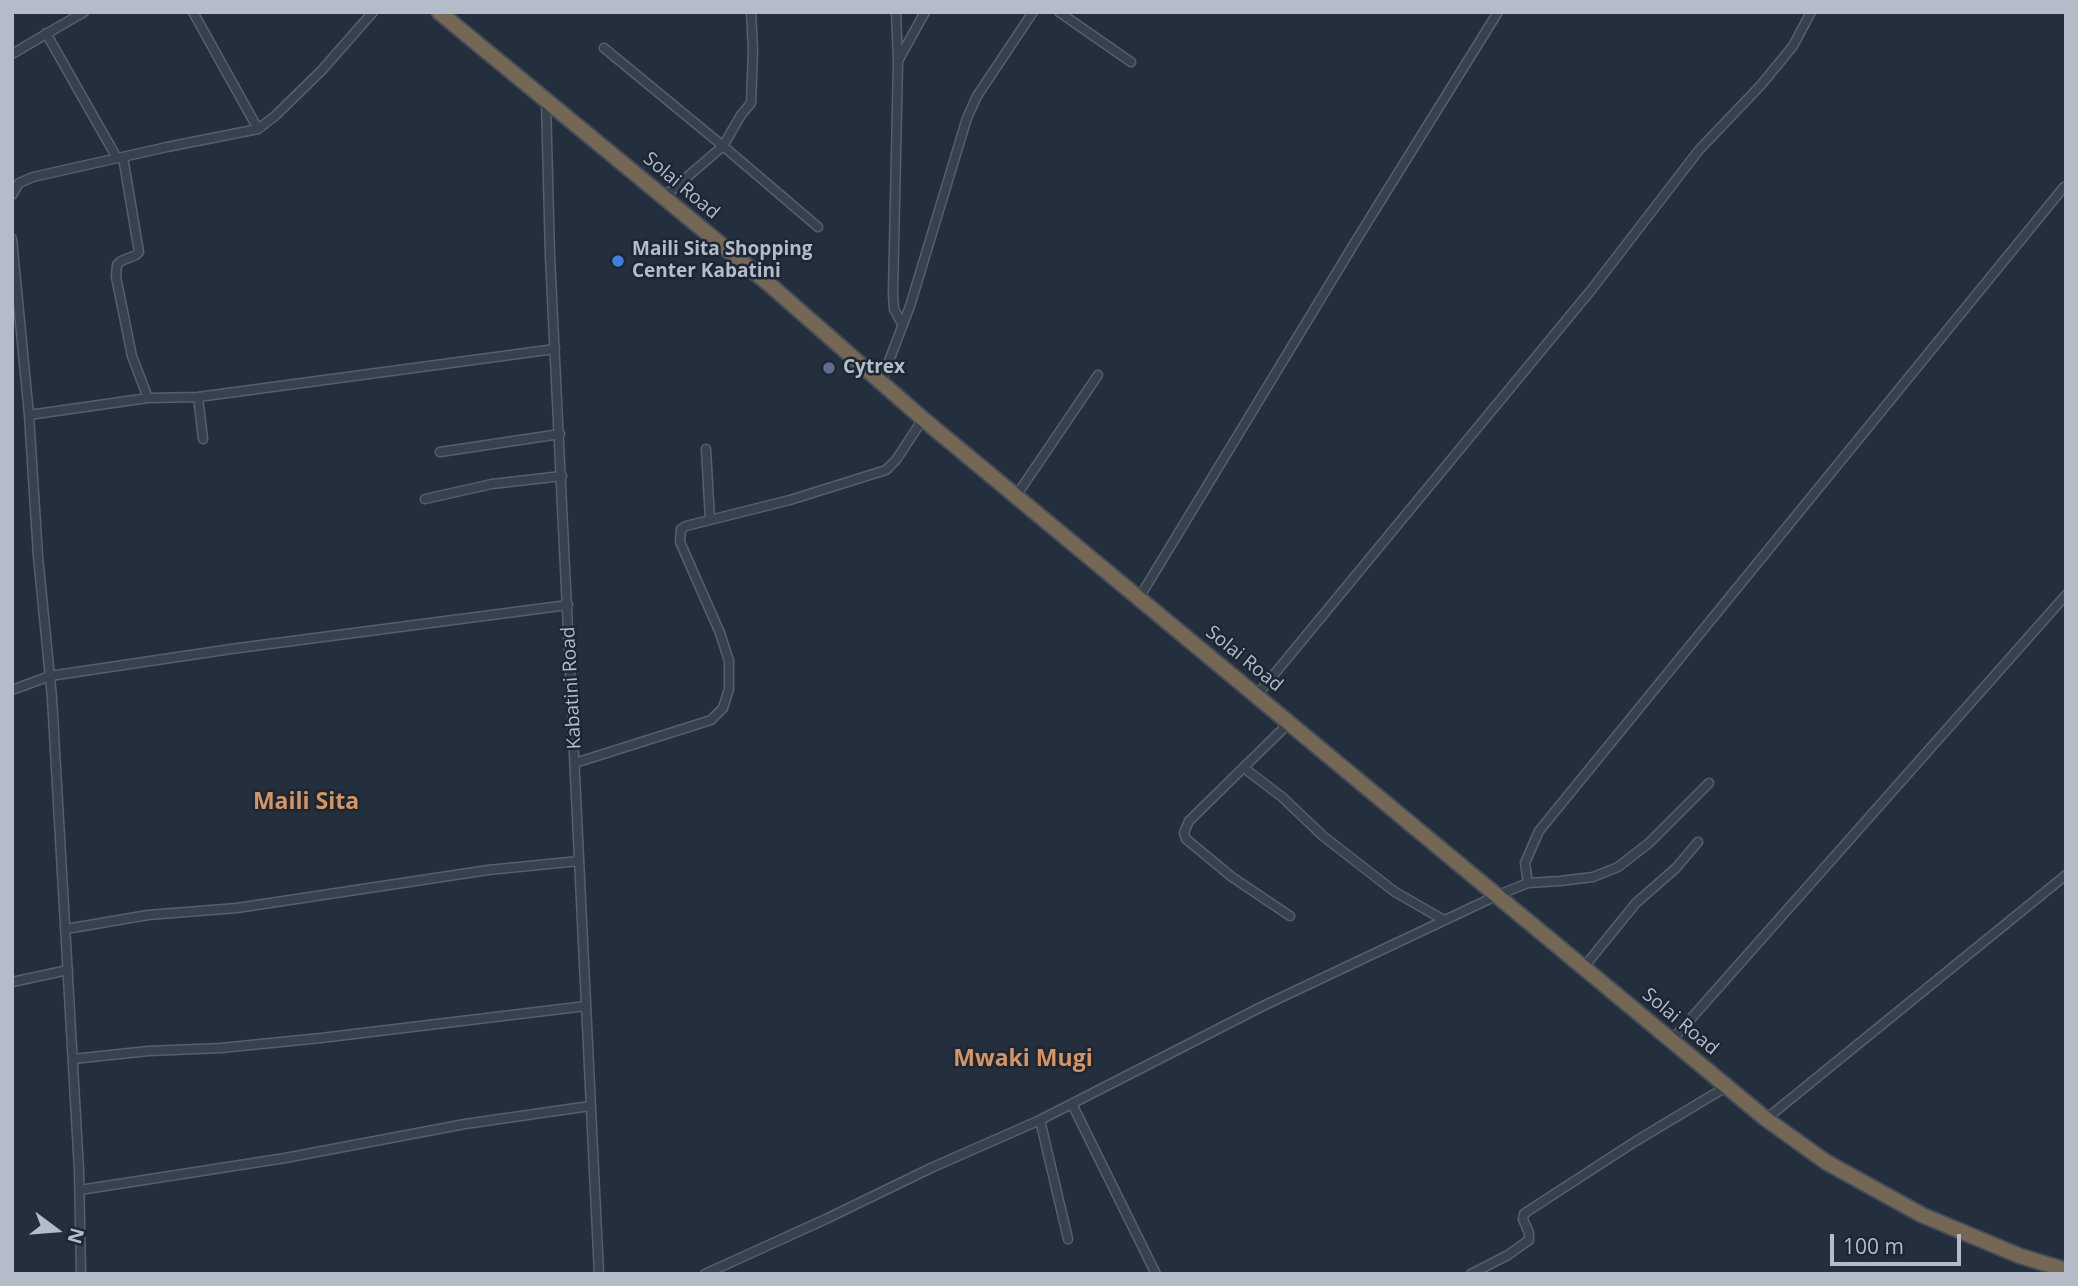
<!DOCTYPE html>
<style>
body{margin:0}
#map{position:relative;width:2078px;height:1286px;overflow:hidden;background:#242f3e;font-family:"Open Sans",sans-serif}
canvas{display:block}
.frame{position:absolute;inset:0;border:14px solid #b4bcc9;pointer-events:none}
.north{position:absolute;left:21px;top:1195px;width:70px;height:70px;-webkit-text-stroke:5px #1d2633;paint-order:stroke;rotate:106deg;font-size:19px;font-weight:700;line-height:28px;text-align:center;color:#b4bcc9}
.north::after{content:'';display:block;margin:auto;width:24px;height:32px;background:#b4bcc9;clip-path:polygon(50% 0,100% 100%,50% 72%,0 100%)}
.scale{position:absolute;left:1830px;top:1234px;width:131px;height:32px;box-sizing:border-box;border:4px solid #b4bcc9;border-top:0;padding-left:9px;font-size:21px;line-height:24px;white-space:nowrap;color:#b4bcc9;-webkit-text-stroke:5px #1d2633;paint-order:stroke}
</style>
<div id="map">
<canvas width="2078" height="1286"></canvas>
<div class="frame"></div>
<div class="north">N</div>
<div class="scale">100 m</div>
</div>
<script>
const ctx = document.querySelector('canvas').getContext('2d');
ctx.lineJoin = 'round';
function poly(rows) {
  const path = new Path2D();
  for (const r of rows) {
    path.moveTo(r[0], r[1]);
    for (let i = 2; i < r.length; i += 2) path.lineTo(r[i], r[i + 1]);
  }
  return path;
}
function trace(path, color, width, dash) {
  ctx.strokeStyle = color;
  ctx.lineWidth = width;
  ctx.lineCap = dash ? 'butt' : 'round';
  ctx.setLineDash(dash || []);
  ctx.stroke(path);
}
function label(font, color, halo, rows, align = 'center') {
  ctx.font = font + ' "Open Sans",sans-serif';
  ctx.lineWidth = 5;
  ctx.setLineDash([]);
  ctx.textBaseline = 'middle';
  ctx.strokeStyle = halo;
  ctx.fillStyle = color;
  for (const [text, x, y, turn = 0] of rows) {
    ctx.save();
    ctx.translate(x, y);
    ctx.rotate((+turn || 0) * Math.PI / 180);
    ctx.textAlign = isNaN(turn) ? turn : align;
    if (halo) ctx.strokeText(text, 0, 0);
    ctx.fillText(text, 0, 0);
    ctx.restore();
  }
}
const street = poly([
 [193,12,258,129],
 [896,12,898,61,893,294,894,309,902,324],
 [1059,12,1131,62],
 [46,33,117,158],
 [604,48,723,146,818,227],
 [12,54,84,12],
 [899,59,925,12],
 [546,102,550,256,599,1274],
 [123,157,139,252,136,255,121,261,117,265,116,277,132,356,148,398],
 [12,195,19,183,33,177,167,147,258,129,275,116,322,70,373,12],
 [664,197,723,146,741,115,751,103,753,50,751,12],
 [12,239,29,415,38,556,52,698,79,1170,81,1274],
 [881,382,910,306,967,118,977,96,1033,12],
 [198,397,203,439],
 [29,415,148,398,198,397,555,349],
 [706,449,710,520],
 [440,452,560,434],
 [1016,496,1098,375],
 [425,499,492,484,562,476],
 [1139,598,1357,239,1498,12],
 [12,690,50,676,231,649,568,605],
 [1257,695,1592,289,1699,150,1761,85,1793,46,1811,12],
 [575,763,711,720,723,708,729,689,729,661,720,633,680,542,681,529,686,526,790,500,886,470,896,460,923,419],
 [1244,768,1282,797,1323,836,1395,892,1444,920],
 [1528,883,1525,863,1539,831,2064,187],
 [1290,916,1232,877,1186,839,1184,833,1189,821,1290,722],
 [66,929,148,915,237,908,488,870,579,861],
 [1584,967,1636,903,1676,868,1698,842],
 [12,982,68,970],
 [1672,1040,2066,595],
 [73,1059,148,1051,221,1048,321,1038,586,1006],
 [1072,1104,1156,1274],
 [1766,1119,2066,875],
 [1040,1120,1068,1239],
 [80,1190,285,1158,465,1124,590,1106],
 [705,1274,826,1219,931,1168,1040,1120,1261,1007,1498,895,1528,883,1560,881,1593,877,1618,867,1649,843,1709,783],
 [1471,1274,1508,1255,1529,1240,1529,1233,1523,1219,1524,1214,1528,1211,1636,1141,1726,1087]
]);
const highway = poly([
 [439,12,769,284,923,419,1766,1119,1826,1162,1922,1215,2020,1256,2066,1270]
]);
const markers = [
 [618,261,7,"#3f7fe0"],
 [829,368,7,"#5c6f8a"]
];
const streetNames = [
 ["Solai Road",681,186,40],
 ["Solai Road",1244,659,39],
 ["Kabatini Road",572,688,-93],
 ["Solai Road",1680,1022,40]
];
const poiNames = [
 ["Maili Sita Shopping",632,250],
 ["Center Kabatini",632,272],
 ["Cytrex",843,368]
];
const quarterNames = [
 ["Maili Sita",306,802],
 ["Mwaki Mugi",1023,1059]
];
trace(street, '#565f6c', 11);
trace(highway, '#434c59', 18);
trace(street, '#38414e', 8);
trace(highway, '#746855', 14);
for (const [x, y, r, color] of markers) {
  const dot = new Path2D();
  dot.arc(x, y, r, 0, 2 * Math.PI);
  ctx.fillStyle = color;
  ctx.fill(dot);
  trace(dot, '#1d2633', 2.5);
}
label('19px', '#b4bcc9', '#1d2633', streetNames);
label('bold 19px', '#b4bcc9', '#1d2633', poiNames, 'left');
label('bold 23px', '#d59563', '#1d2633', quarterNames);
</script>
